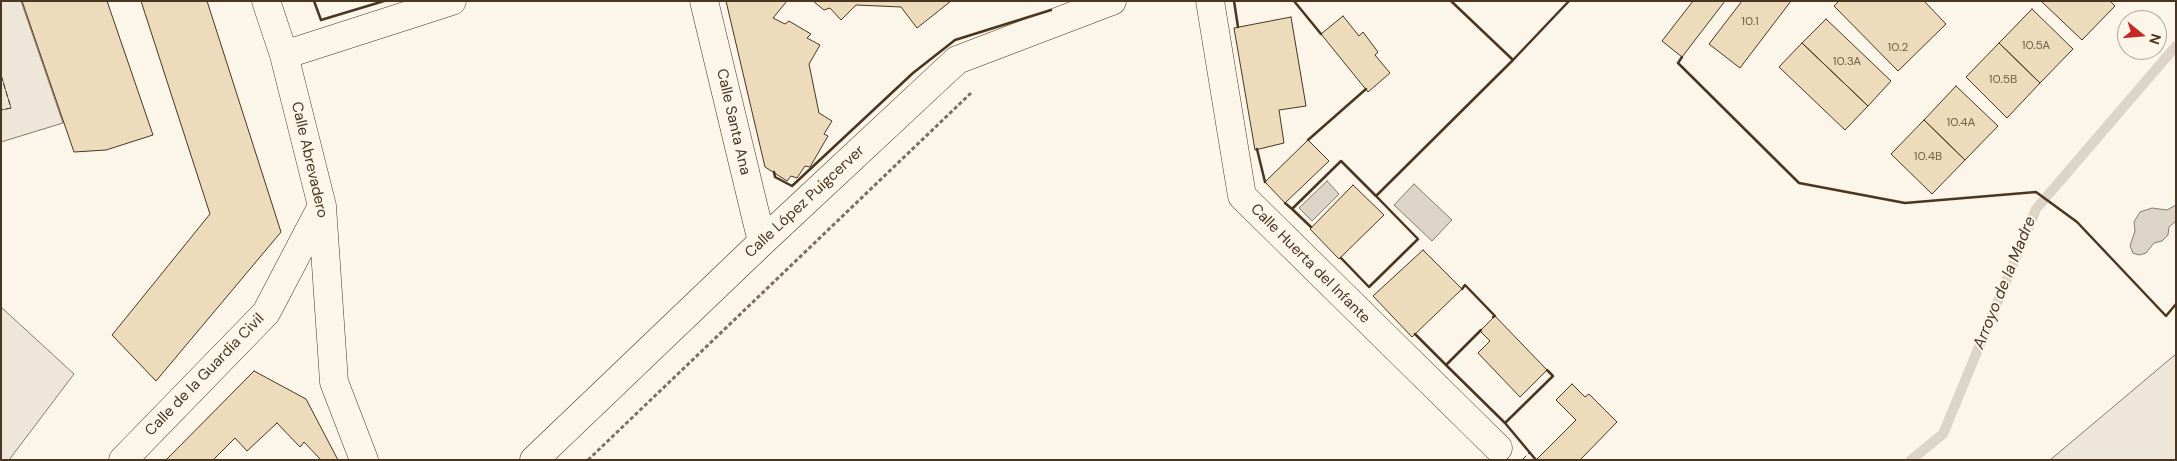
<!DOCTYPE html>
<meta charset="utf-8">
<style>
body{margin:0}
#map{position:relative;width:2177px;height:461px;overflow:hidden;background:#fbf6e9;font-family:"DM Sans",sans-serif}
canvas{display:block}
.frame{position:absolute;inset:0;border:2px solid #4a3520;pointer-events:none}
.north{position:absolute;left:2117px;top:10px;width:50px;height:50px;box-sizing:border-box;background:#fbf6e9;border:1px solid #b4a999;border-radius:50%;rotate:107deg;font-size:14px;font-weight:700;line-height:20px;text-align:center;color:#4a3520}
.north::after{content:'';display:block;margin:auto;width:18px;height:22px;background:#c62828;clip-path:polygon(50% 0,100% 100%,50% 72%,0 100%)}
</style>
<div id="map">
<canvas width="2177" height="461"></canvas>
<div class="frame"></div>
<div class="north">N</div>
</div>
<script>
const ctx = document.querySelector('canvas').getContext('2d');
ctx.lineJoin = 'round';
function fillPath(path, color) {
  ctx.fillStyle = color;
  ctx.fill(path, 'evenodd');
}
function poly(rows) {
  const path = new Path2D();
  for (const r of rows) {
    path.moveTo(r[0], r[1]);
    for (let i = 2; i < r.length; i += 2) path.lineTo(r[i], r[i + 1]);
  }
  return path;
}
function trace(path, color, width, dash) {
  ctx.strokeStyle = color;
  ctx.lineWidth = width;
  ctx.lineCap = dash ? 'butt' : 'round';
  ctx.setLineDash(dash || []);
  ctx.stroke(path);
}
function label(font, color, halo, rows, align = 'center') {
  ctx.font = font + ' "DM Sans",sans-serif';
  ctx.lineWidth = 4;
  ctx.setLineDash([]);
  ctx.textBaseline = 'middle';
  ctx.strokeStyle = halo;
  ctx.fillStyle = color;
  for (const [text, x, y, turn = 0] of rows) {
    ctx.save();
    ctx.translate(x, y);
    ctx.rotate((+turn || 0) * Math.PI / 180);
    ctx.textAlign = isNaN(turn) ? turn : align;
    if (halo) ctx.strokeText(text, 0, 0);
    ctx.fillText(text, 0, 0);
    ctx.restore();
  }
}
const green = poly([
 [1,1,21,1,63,123,1,142,1,1],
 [1,307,74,374,9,460,1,460,1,307],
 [2176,354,2176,460,2050,460,2176,354]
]);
const parking = poly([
 [1,75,11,108,1,110,1,75]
]);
const water = poly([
 [1327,181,1339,194,1312,221,1299,208,1327,181],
 [1414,184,1452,220,1432,241,1394,205,1414,184],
 [2176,205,2176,221,2169,227,2168,235,2162,241,2154,243,2146,253,2139,255,2133,253,2130,246,2135,231,2134,222,2140,212,2152,208,2167,210,2176,205]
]);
const stream = poly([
 [1911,460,1943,434,2036,209,2176,46]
]);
const building = poly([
 [22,1,107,1,153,135,106,150,74,152,22,1],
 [141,1,207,1,281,232,156,381,112,335,210,214,141,1],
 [726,1,787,1,773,18,785,24,789,21,811,34,807,38,820,45,809,64,819,113,832,121,824,134,828,136,810,167,805,166,797,178,791,176,787,181,765,167,726,1],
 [813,1,951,1,917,28,901,7,856,5,841,20,830,8,824,10,813,1],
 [1693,1,1725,1,1682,57,1662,41,1693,1],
 [1742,1,1791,1,1740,68,1709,44,1742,1],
 [1839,1,1924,1,1946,24,1898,71,1834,6,1839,1],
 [2041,1,2110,1,2115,6,2082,40,2041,1],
 [2032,9,2073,49,2040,83,1999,43,2032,9],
 [1343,16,1359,36,1363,32,1378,52,1375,55,1390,73,1368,92,1321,34,1343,16],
 [1291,17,1306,106,1279,110,1284,143,1255,150,1234,28,1291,17],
 [1826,19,1891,81,1868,106,1802,43,1826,19],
 [1802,43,1868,106,1845,130,1779,67,1802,43],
 [1999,43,2040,83,2007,118,1966,77,1999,43],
 [1956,86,1998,126,1965,160,1924,120,1956,86],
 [1924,120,1965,160,1932,194,1891,154,1924,120],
 [1308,140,1329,161,1285,203,1265,182,1308,140],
 [1353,185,1384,215,1339,259,1310,229,1353,185],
 [1423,250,1462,289,1412,337,1373,296,1423,250],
 [1495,316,1547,370,1520,397,1478,353,1490,341,1480,331,1495,316],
 [254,371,306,399,338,460,166,460,254,371],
 [1572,384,1585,397,1589,394,1617,422,1580,460,1536,460,1576,420,1556,400,1572,384],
 [277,423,300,447,304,442,321,460,213,460,235,438,247,451,277,423]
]);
const path = poly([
 [588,460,971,93]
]);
const minor = poly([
 [266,1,284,55,322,206,334,382,364,460],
 [704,1,762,242],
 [1210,1,1242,196,1498,448],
 [284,55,452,1],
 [123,460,266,313,322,206],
 [534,460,762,242,957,60,1112,1]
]);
const fence = poly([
 [1,75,11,108,1,110],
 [1522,460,1530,452]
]);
const wall = poly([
 [314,1,321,20,384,1],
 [1234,1,1238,27],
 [1294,1,1321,34],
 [1682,57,1678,63,1799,183,1905,203,2036,192,2077,222,2166,316,2176,304],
 [1513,60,1569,1],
 [1308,140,1366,89],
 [1257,149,1265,182],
 [774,172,775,177,792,186,913,73,955,40,1051,10],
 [1285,203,1292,209,1341,161,1376,196,1513,60,1451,1],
 [1292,209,1311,227],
 [1341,258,1369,287,1418,239,1376,196],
 [1462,289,1465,285,1495,316,1493,317],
 [1415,334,1446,365,1481,330],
 [1446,365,1505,423,1553,376,1547,370],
 [1505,423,1536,460]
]);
const numberNames = [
 ["10.1",1750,22],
 ["10.5A",2036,46],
 ["10.2",1898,48],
 ["10.3A",1847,62],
 ["10.5B",2003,80],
 ["10.4A",1961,123],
 ["10.4B",1928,157]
];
const streetNames = [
 ["Calle Santa Ana",733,122,77],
 ["Calle Abrevadero",309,160,77],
 ["Calle López Puigcerver",805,202,-43],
 ["Calle Huerta del Infante",1310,264,45],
 ["Calle de la Guardia Civil",205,375,-46]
];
const waterNames = [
 ["Arroyo de la Madre",2005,283,-68]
];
fillPath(green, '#ede6d9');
trace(green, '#887966', 1);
fillPath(parking, '#ede7d9');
trace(parking, '#887966', 1);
fillPath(water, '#dcd4c6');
trace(water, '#887966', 1);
trace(stream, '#dcd4c6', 10);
fillPath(building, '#ecdcbc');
trace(building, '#4a3520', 1);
trace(minor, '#4a3520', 29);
trace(path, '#7f6f5c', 3, [4, 2.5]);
trace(minor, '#fbf6e9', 28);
trace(fence, '#4a3520', 1, [6, 2.5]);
trace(wall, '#4a3520', 2.5);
label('12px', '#725f47', null, numberNames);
label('15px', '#4a3520', '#fbf6e9', streetNames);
label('italic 16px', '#4a3520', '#fbf6e9', waterNames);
</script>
